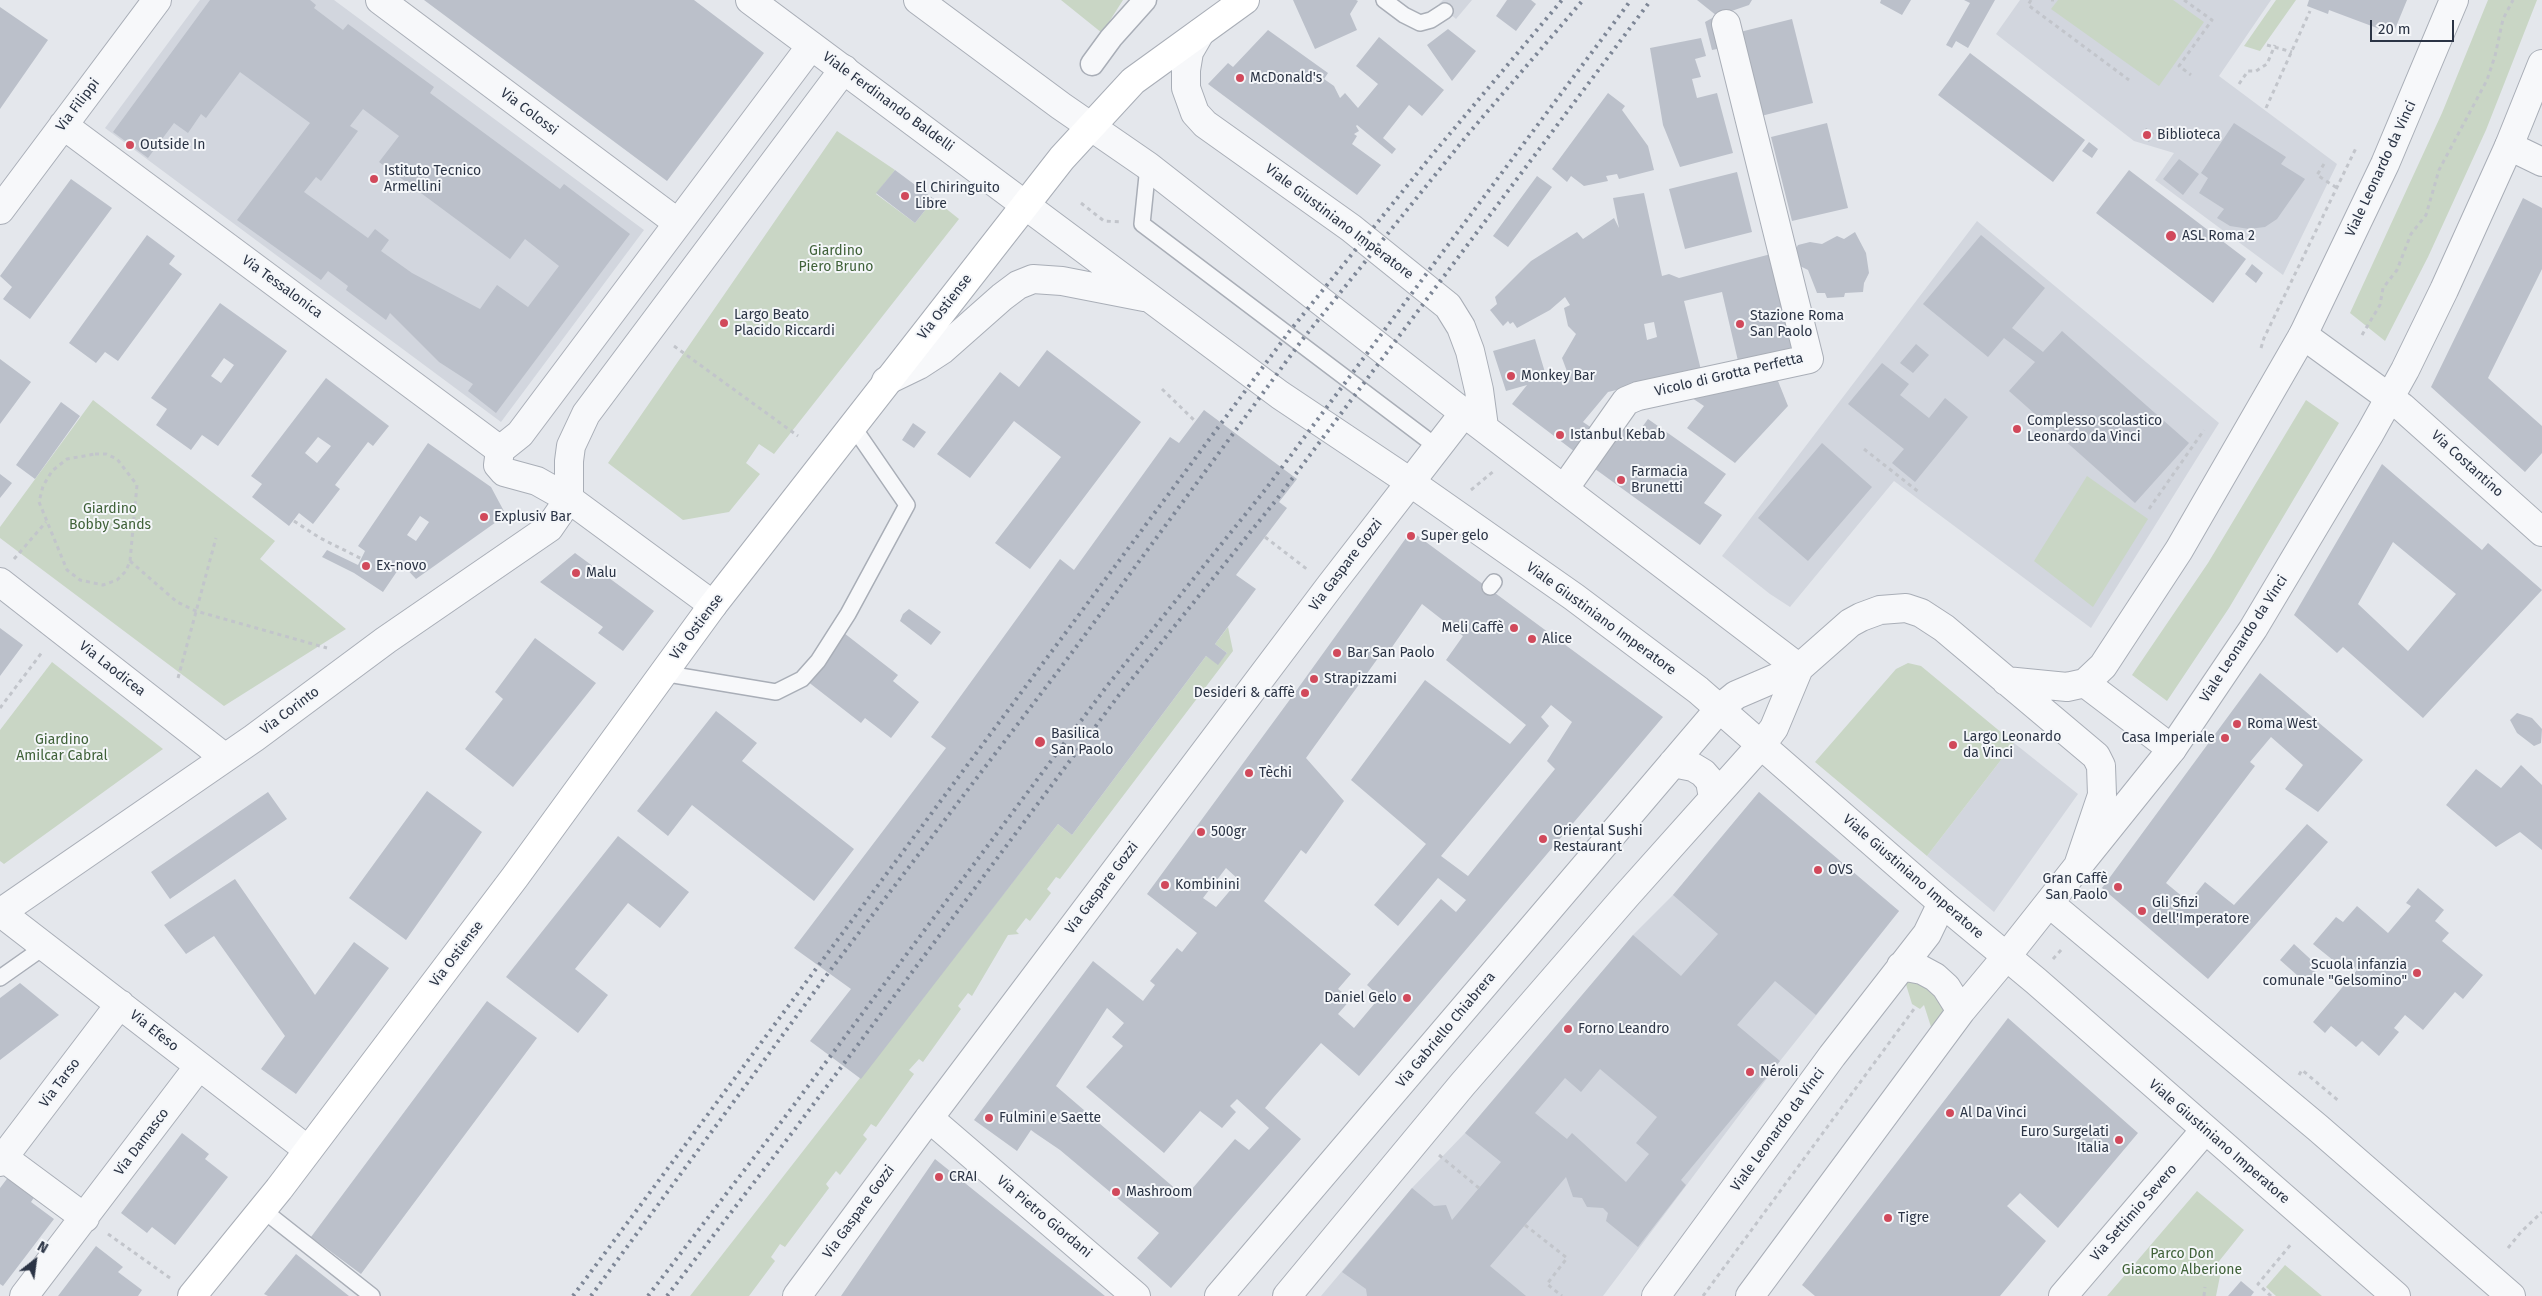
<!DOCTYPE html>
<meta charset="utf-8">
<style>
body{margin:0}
#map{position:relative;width:2542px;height:1296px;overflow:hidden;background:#e4e7ec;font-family:"Fira Sans",sans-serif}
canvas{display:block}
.north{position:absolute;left:10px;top:1236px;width:50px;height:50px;-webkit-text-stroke:4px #f4f6f9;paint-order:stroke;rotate:30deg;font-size:14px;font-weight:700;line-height:20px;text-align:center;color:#2b3445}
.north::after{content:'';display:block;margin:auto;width:18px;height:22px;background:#2b3445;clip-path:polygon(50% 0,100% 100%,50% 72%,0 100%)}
.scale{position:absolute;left:2370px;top:20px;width:84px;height:22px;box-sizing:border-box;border:2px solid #2b3445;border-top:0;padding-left:6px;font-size:15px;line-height:18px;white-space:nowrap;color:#2b3445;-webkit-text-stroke:4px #f4f6f9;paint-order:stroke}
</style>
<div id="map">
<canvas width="2542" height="1296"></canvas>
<div class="north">N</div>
<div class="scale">20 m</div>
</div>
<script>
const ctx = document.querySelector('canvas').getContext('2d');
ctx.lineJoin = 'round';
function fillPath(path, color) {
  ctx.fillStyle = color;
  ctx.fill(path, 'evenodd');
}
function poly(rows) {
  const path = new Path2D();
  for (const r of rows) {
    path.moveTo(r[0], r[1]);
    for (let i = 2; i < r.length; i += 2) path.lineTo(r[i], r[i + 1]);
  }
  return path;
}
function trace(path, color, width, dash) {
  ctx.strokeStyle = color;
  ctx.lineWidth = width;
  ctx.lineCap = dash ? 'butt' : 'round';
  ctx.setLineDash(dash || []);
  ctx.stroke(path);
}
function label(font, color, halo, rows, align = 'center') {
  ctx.font = font + ' "Fira Sans",sans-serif';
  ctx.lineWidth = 4;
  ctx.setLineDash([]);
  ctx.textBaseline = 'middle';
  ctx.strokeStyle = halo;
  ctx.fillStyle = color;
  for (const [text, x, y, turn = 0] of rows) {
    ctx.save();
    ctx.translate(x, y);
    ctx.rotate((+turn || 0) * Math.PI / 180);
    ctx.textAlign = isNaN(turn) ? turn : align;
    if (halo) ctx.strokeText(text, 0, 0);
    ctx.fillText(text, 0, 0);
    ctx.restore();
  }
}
const built = poly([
 [200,0,334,0,644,230,501,422,105,128],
 [1443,0,1472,0,1456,19,1439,4],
 [2020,0,2271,0,2219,76,2337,164,2283,275,2155,180,2174,153,2134,141,1996,34],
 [1977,221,2219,423,2091,628,1894,481,1790,607,1770,594,1722,556],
 [2014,743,2078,794,1994,912,1927,856],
 [1759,792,1899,911,1780,1061,1603,1296,1321,1296,1412,1188,1465,1133,1633,935,1673,895]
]);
const green = poly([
 [1061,0,1123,0,1102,33],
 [2058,0,2173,0,2204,22,2159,86,2051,9],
 [2276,0,2296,0,2260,51,2244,46],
 [2488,0,2537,0,2486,130,2428,257,2385,341,2350,313,2442,113],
 [837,131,895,170,876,194,915,223,934,199,959,219,774,454,759,444,746,463,760,474,729,512,683,520,608,463],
 [93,400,275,541,260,559,346,629,224,706,0,538,0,527],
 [2306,400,2339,423,2229,608,2167,701,2132,675,2208,563],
 [2087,476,2148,519,2093,607,2034,561],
 [1228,627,1233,651,1060,879,1056,877,1047,889,1051,893,1030,921,1026,918,1016,931,1019,934,1008,935,972,996,968,993,958,1006,961,1009,923,1062,919,1059,909,1070,914,1074,876,1127,871,1124,863,1135,867,1139,840,1175,836,1171,826,1184,829,1188,785,1247,780,1244,771,1257,775,1261,749,1296,690,1296,1058,824,1072,835,1206,656,1218,664,1227,653,1215,644],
 [52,662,163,749,4,864,0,861,0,730],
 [1908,663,1921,666,2014,743,1927,856,1815,762,1896,669],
 [1904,978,1928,984,1947,1008,1932,1030,1924,1005,1920,1009,1912,1004],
 [2197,1191,2244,1230,2216,1265,2220,1276,2216,1296,2107,1296],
 [2285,1265,2322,1296,2276,1296,2266,1287]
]);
const building = poly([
 [210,0,310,0,316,5,314,8,343,30,348,24,434,87,430,93,560,189,564,184,630,234,496,413,468,391,473,384,439,362,390,313,386,320,346,290,348,286,328,271,321,280,237,220,310,123,240,72,206,118,201,114,188,133,174,123,148,158,113,132],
 [363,109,399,136,379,162,510,259,525,239,559,266,528,307,497,285,480,309,412,273,381,251,389,240,375,229,368,238,304,192,316,177,321,181,358,131,350,126],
 [424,0,694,0,764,53,667,181],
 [1293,0,1356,0,1358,1,1350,14,1357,30,1315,49],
 [1507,0,1531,0,1536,4,1516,31,1496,16],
 [1697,0,1752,0,1749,5,1717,16],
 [1881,0,1911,0,1902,15,1880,3],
 [1964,0,1995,0,1968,48,1956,41,1952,48,1946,45,1970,3],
 [2309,0,2407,0,2393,34,2329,10,2328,14,2307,6],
 [0,7,48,40,0,109],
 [1714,17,1722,48,1712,50,1705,22],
 [1792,19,1813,103,1757,117,1736,33],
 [1448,29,1476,51,1452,81,1427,45],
 [1268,30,1328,73,1324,79,1334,86,1340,98,1345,93,1358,108,1378,84,1356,66,1379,37,1444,90,1422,116,1409,105,1383,138,1396,149,1392,154,1357,125,1356,126,1359,131,1354,134,1357,136,1352,144,1381,165,1357,195,1208,84,1228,63,1233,67],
 [1701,38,1706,56,1695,59,1701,77,1692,79,1697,98,1717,93,1733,153,1680,167,1663,125,1650,48],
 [1970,53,2085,140,2053,182,1938,95],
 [1608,93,1625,106,1622,110,1648,146,1654,170,1619,179,1617,174,1606,176,1608,181,1584,186,1571,176,1567,182,1552,169],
 [1827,123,1848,208,1792,221,1771,137],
 [2234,123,2286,157,2281,164,2305,179,2277,219,2265,227,2249,229,2230,226,2217,218,2224,209,2199,193,2208,178,2201,173],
 [2146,128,2154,133,2149,142,2141,136],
 [2089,142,2098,149,2092,158,2082,151],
 [2179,159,2199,174,2183,195,2163,179],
 [895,170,934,199,915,223,876,193],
 [2129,170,2246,259,2213,303,2096,213],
 [1737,172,1752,232,1685,249,1669,189],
 [1537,176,1552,187,1508,247,1493,236],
 [71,179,112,208,30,319,3,299,12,287,0,276],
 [1644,193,1662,276,1669,274,1679,278,1771,254,1797,348,1738,361,1722,292,1684,301,1701,370,1608,392,1583,422,1595,430,1579,455,1512,404,1527,385,1506,391,1493,351,1535,339,1547,379,1568,374,1562,358,1576,334,1568,326,1564,308,1570,305,1565,297,1550,310,1517,328,1513,322,1510,324,1508,321,1503,326,1490,310,1497,304,1495,297,1531,261,1577,232,1583,239,1614,218,1619,228,1613,198],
 [1654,322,1657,337,1647,340,1644,324],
 [2523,198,2542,208,2542,269,2488,378,2542,426,2542,453,2525,472,2431,387],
 [1855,232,1866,253,1869,273,1864,283,1863,292,1845,293,1844,297,1827,298,1825,293,1817,293,1808,270,1798,265,1794,252,1798,245,1810,242,1822,244,1837,236,1844,239],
 [147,235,175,256,169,264,182,274,118,361,105,352,96,363,69,343],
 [1981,235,2045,288,2012,328,2043,352,2062,331,2189,443,2135,503,2009,391,2035,362,2004,338,1988,357,1923,304],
 [2252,264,2263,273,2256,283,2245,274],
 [220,303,287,351,218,446,202,435,191,450,156,425,167,409,151,398],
 [224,358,234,365,221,383,211,376],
 [1916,344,1929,355,1913,373,1900,363],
 [1047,350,1141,422,1030,569,995,543,1061,457,1014,421,970,478,937,454,1000,372,1019,387],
 [0,359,31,382,0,424],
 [1882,363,1909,384,1900,395,1929,418,1945,398,1968,417,1915,482,1892,463,1904,449,1848,404],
 [1776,376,1788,406,1735,463,1687,428,1704,406,1689,396],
 [326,378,389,426,373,446,368,442,335,485,340,489,313,524,299,513,289,526,252,497,262,484,251,476],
 [318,437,331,446,317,463,305,453],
 [61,402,80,416,35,479,16,465],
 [1204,410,1297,479,1279,502,1287,508,1236,575,1256,589,1215,644,1227,653,1218,665,1206,656,1072,835,1058,824,861,1079,810,1041,851,989,794,948,946,748,931,737,1060,559,1074,570,1170,437,1179,443],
 [1648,419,1726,474,1704,503,1722,515,1700,545,1591,466,1620,426,1635,437],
 [913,423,926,432,914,448,902,440],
 [428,443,491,487,506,515,416,579,402,564,383,592,354,573,322,557,327,550,358,565,365,551,358,546],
 [420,516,429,522,416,541,407,535],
 [1822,443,1872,487,1808,561,1758,518],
 [2382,464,2482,550,2488,543,2542,590,2423,718,2343,647,2337,653,2294,615],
 [2393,542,2456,594,2408,651,2358,604],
 [0,474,12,483,0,498],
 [1411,531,1663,717,1359,1076,1321,1043,1273,1098,1265,1108,1301,1139,1171,1288,1137,1258,1159,1233,1060,1150,1035,1133,1031,1130,1017,1151,974,1120,1093,961,1143,1001,1155,985,1150,981,1177,948,1182,952,1197,933,1147,894,1291,698],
 [1422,604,1463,636,1446,660,1526,725,1510,744,1425,680,1351,780,1426,844,1374,905,1398,926,1438,878,1466,900,1456,912,1441,899,1367,985,1380,997,1354,1028,1338,1014,1351,999,1338,989,1351,974,1264,901,1301,850,1306,854,1344,801,1306,758,1386,647,1390,650],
 [1551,705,1572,722,1547,761,1555,769,1468,876,1441,856,1549,726,1541,717],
 [1226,868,1239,880,1216,907,1203,898],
 [1107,1008,1124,1023,1112,1037,1123,1046,1086,1087,1164,1153,1200,1111,1222,1128,1236,1112,1230,1106,1237,1099,1269,1128,1249,1150,1235,1139,1185,1197,1056,1086],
 [575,553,654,611,623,651,598,633,603,627,540,582],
 [909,609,941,632,931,645,900,621,903,614],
 [835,626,898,675,893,681,919,702,891,738,865,718,861,723,798,674],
 [0,628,23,645,0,676],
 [535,638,596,683,513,787,465,749,503,699,495,692],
 [2260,673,2363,760,2318,812,2285,789,2303,765,2271,737,2250,762,2255,766,2166,883,2189,902,2205,882,2234,905,2307,824,2328,842,2208,979,2102,888],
 [716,711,757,743,742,761,854,849,814,901,692,805,668,836,637,811],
 [2517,713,2532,718,2542,729,2541,743,2534,746,2517,733,2510,720],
 [2521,765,2542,785,2542,850,2520,832,2496,847,2446,805,2476,769,2501,788],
 [427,791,482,832,406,940,349,898],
 [268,792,287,819,170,899,151,872],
 [1759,792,1899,911,1816,1015,1775,981,1737,1025,1780,1061,1681,1180,1686,1185,1638,1247,1606,1221,1608,1213,1603,1208,1587,1207,1582,1198,1573,1197,1566,1177,1490,1266,1526,1296,1367,1296,1366,1289,1342,1272,1412,1188,1434,1206,1446,1205,1452,1220,1501,1162,1465,1133,1633,935,1681,976,1718,934,1673,895],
 [1600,1069,1657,1117,1636,1143,1649,1154,1626,1182,1572,1133,1567,1139,1535,1113,1565,1078,1581,1092],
 [618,836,689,892,660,928,628,903,575,969,608,995,578,1033,506,977],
 [235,879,315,995,354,942,389,968,296,1094,261,1069,285,1036,214,936,186,954,164,925],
 [2418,888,2444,910,2435,921,2449,933,2442,941,2483,975,2463,999,2455,992,2423,1030,2405,1015,2394,1028,2399,1032,2379,1056,2362,1041,2356,1047,2331,1026,2325,1033,2313,1022,2357,970,2344,959,2339,965,2313,944,2336,917,2343,922,2357,906,2388,933,2411,906,2406,903],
 [2294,944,2319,967,2306,983,2280,960],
 [20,983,59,1015,0,1060,0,998],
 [487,1001,537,1038,361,1274,311,1237],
 [2008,1018,2138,1133,2058,1228,2020,1193,2007,1206,2046,1241,2000,1296,1815,1296,1802,1285],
 [182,1133,209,1154,205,1159,228,1177,175,1245,152,1227,147,1233,121,1213],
 [935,1159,1037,1241,1105,1296,841,1296],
 [9,1176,35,1196,31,1202,54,1219,3,1286,0,1284,0,1188],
 [96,1246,123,1267,118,1272,142,1290,138,1296,58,1296],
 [296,1254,349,1296,268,1296,264,1294],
 [2241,1281,2254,1292,2251,1296,2228,1296]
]);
const path = poly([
 [2031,0,2028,5,2129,80],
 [2051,0,2054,0],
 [2184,0,2212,20,2179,66,2191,75],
 [2267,45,2292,52],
 [2239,84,2248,71,2256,71,2267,64,2275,45],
 [2266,108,2310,11],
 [2324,164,2317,175,2337,188],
 [1081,203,1104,221,1122,222],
 [2362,335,2380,305,2383,288,2397,270,2411,234,2426,215,2439,170,2487,80,2495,56,2503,19,2513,0],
 [674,346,798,436],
 [2261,348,2264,338,2356,148],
 [1162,389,1195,421],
 [1864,449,1920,493],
 [95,454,106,454,117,459,137,485,130,561,126,571,117,580,103,585,80,580,67,570,39,502,43,486,52,471,67,459,95,454],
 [1471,490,1495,470],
 [2149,509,2204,430],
 [294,521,320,538,362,559],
 [1265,537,1308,570],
 [14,559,46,522],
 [130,561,177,602,196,611,327,648],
 [178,678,216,538],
 [0,708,43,651],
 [2053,959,2062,949],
 [2299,1075,2302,1070,2340,1102],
 [1439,1155,1479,1188],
 [1525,1225,1567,1258,1547,1284,1562,1296],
 [108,1234,170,1278],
 [2508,1248,2521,1232,2542,1212],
 [1703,1296,1914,1009],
 [2204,1296,2205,1287],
 [2271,1296,2258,1284,2292,1243]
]);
const service = poly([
 [1384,0,1404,15,1420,23,1431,20,1445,11],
 [1148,166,1142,224,1437,447],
 [1490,587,1494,582],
 [662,673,776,692,802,679,818,661,848,614,907,505,852,425],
 [0,978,44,947],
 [263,1210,372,1296]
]);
const pedestrian = poly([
 [1092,64,1111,38,1145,0]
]);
const minor = poly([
 [380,0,678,223],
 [63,125,500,450],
 [2509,146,2542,162],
 [0,210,157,0],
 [2303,335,2402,407,2542,532],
 [1564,489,1626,401,1638,396,1809,359,1726,24],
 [0,582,224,757],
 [713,605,569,499,569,461,571,446,586,414,844,69],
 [2085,683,2172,749],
 [1673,763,1693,767,1703,773,1710,781,1713,798],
 [0,912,308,1150],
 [0,913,254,738,386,640,549,528,569,499,537,481,504,472,498,465,500,450,520,434,811,46],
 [1901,966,1922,970,1935,977,1946,987,1961,1011],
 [929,1118,1136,1296],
 [4,1158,85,1218],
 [0,1162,120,1004],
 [24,1296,199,1066],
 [797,1296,929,1118,1330,586,1464,413],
 [1219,1296,1720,708,1736,695,1799,668],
 [1287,1296,1462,1085,1626,896,1762,744],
 [1656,1296,1832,1056,1927,934,1942,903],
 [1750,1296,1961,1011,2006,957],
 [2063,1296,2205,1130]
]);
const tertiary = poly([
 [750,0,1280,395,1410,482,1574,597,1698,690,1942,903,2036,981,2396,1296],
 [918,0,1061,106,1148,166,1464,413,1799,668],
 [1200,33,1189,52,1186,70,1186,88,1195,113,1205,124,1351,228,1448,306,1461,327,1470,351,1479,390,1484,427],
 [886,381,919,365,942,350,1002,297,1018,285,1033,279,1062,281,1144,297],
 [2006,681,2067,687,2085,683,2103,666,2179,550,2303,335,2385,164,2454,0],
 [1762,744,1774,728,1799,668,1850,623,1861,617,1880,610,1906,608,1921,613,1944,628,2096,756,2101,766,2102,795,2078,866,2006,957],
 [2078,866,2172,749,2253,629,2370,433,2405,370,2444,290,2509,146,2542,64],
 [2049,903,2318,1128,2511,1296]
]);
const secondary = poly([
 [192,1296,279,1189,515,877,713,605,1062,158,1133,81,1245,0]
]);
const rail = poly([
 [573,1296,1289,332,1432,155,1562,0],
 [591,1296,826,976,1065,662,1302,340,1469,133,1583,0],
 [648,1296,782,1121,1107,686,1265,490,1631,0],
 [667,1296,795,1129,1119,695,1277,499,1651,0]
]);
const markers = [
 [1240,78,5,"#d1495b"],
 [2147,135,5,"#d1495b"],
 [130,145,5,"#d1495b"],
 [374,179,5,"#d1495b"],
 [905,196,5,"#d1495b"],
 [2171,236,6,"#d1495b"],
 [724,323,5,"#d1495b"],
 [1740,324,5,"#d1495b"],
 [1511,376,5,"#d1495b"],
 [2017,429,5,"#d1495b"],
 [1560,435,5,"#d1495b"],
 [1621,480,5,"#d1495b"],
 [484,517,5,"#d1495b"],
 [1411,536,5,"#d1495b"],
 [366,566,5,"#d1495b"],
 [576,573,5,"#d1495b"],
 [1514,628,5,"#d1495b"],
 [1532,639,5,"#d1495b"],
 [1337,653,5,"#d1495b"],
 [1314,679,5,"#d1495b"],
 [1305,693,5,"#d1495b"],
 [2237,724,5,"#d1495b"],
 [2225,738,5,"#d1495b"],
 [1040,742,6,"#d1495b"],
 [1953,745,5,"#d1495b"],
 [1249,773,5,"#d1495b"],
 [1201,832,5,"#d1495b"],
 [1543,839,5,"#d1495b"],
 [1818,870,5,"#d1495b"],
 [1165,885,5,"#d1495b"],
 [2118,887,5,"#d1495b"],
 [2142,911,5,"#d1495b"],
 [2417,973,5,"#d1495b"],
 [1407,998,5,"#d1495b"],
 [1568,1029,5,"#d1495b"],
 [1750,1072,5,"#d1495b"],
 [1950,1113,5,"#d1495b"],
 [989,1118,5,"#d1495b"],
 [2119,1140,5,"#d1495b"],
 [939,1177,5,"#d1495b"],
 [1116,1192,5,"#d1495b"],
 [1888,1218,5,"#d1495b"]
];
const poiNames = [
 ["McDonald's",1250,78],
 ["Biblioteca",2157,135],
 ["Outside In",140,145],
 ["Istituto Tecnico",384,171],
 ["Armellini",384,187],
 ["El Chiringuito",915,188],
 ["Libre",915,204],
 ["ASL Roma 2",2182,236],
 ["Largo Beato",734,315],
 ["Placido Riccardi",734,331],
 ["Stazione Roma",1750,316],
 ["San Paolo",1750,332],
 ["Monkey Bar",1521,376],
 ["Complesso scolastico",2027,421],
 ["Leonardo da Vinci",2027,437],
 ["Istanbul Kebab",1570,435],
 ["Farmacia",1631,472],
 ["Brunetti",1631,488],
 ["Explusiv Bar",494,517],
 ["Super gelo",1421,536],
 ["Ex-novo",376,566],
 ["Malu",586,573],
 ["Meli Caffè",1504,628,"right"],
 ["Alice",1542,639],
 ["Bar San Paolo",1347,653],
 ["Strapizzami",1324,679],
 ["Desideri & caffè",1295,693,"right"],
 ["Roma West",2247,724],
 ["Basilica",1051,734],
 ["San Paolo",1051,750],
 ["Largo Leonardo",1963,737],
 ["da Vinci",1963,753],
 ["Casa Imperiale",2215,738,"right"],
 ["Tèchi",1259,773],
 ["Oriental Sushi",1553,831],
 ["Restaurant",1553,847],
 ["500gr",1211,832],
 ["OVS",1828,870],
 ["Gran Caffè",2108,879,"right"],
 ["San Paolo",2108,895,"right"],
 ["Kombinini",1175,885],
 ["Gli Sfizi",2152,903],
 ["dell'Imperatore",2152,919],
 ["Scuola infanzia",2407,965,"right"],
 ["comunale \"Gelsomino\"",2407,981,"right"],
 ["Daniel Gelo",1397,998,"right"],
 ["Forno Leandro",1578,1029],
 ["Néroli",1760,1072],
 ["Al Da Vinci",1960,1113],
 ["Fulmini e Saette",999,1118],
 ["Euro Surgelati",2109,1132,"right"],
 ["Italia",2109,1148,"right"],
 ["CRAI",949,1177],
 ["Mashroom",1126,1192],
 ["Tigre",1898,1218]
];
const streetNames = [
 ["Viale Ferdinando Baldelli",888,102,36],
 ["Via Filippi",78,105,-53],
 ["Via Colossi",529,112,37],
 ["Viale Leonardo da Vinci",2381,169,-65],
 ["Viale Giustiniano Imperatore",1339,222,37],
 ["Via Tessalonica",282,287,36],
 ["Via Ostiense",945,307,-52],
 ["Vicolo di Grotta Perfetta",1729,375,-13],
 ["Via Costantino",2467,464,42],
 ["Via Gaspare Gozzi",1346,565,-53],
 ["Viale Giustiniano Imperatore",1601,619,36],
 ["Via Ostiense",697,627,-53],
 ["Viale Leonardo da Vinci",2244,639,-57],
 ["Via Laodicea",112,669,38],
 ["Via Corinto",290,711,-37],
 ["Viale Giustiniano Imperatore",1913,877,41],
 ["Via Gaspare Gozzi",1102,888,-53],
 ["Via Ostiense",457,954,-53],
 ["Via Gabriello Chiabrera",1446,1030,-50],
 ["Via Efeso",154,1031,38],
 ["Via Tarso",60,1083,-53],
 ["Viale Leonardo da Vinci",1778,1130,-54],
 ["Via Damasco",142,1142,-53],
 ["Viale Giustiniano Imperatore",2219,1142,41],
 ["Via Gaspare Gozzi",859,1212,-54],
 ["Via Settimio Severo",2134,1213,-49],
 ["Via Pietro Giordani",1044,1217,40]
];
const parkNames = [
 ["Giardino",836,251],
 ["Piero Bruno",836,267],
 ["Giardino",110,509],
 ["Bobby Sands",110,525],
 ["Giardino",62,740],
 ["Amilcar Cabral",62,756],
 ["Parco Don",2182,1254],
 ["Giacomo Alberione",2182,1270]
];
fillPath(built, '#d2d6de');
fillPath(green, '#c9d6c5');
fillPath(building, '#bbc0ca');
trace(service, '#a9aeb7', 18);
trace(pedestrian, '#a9aeb7', 25);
trace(minor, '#a9aeb7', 30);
trace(tertiary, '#a9aeb7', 30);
trace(secondary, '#a9aeb7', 30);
trace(path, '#c2c5cb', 3, [4, 4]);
trace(service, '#f7f8fa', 15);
trace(pedestrian, '#f7f8fa', 22);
trace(minor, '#f7f8fa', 28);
trace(tertiary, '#f7f8fa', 28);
trace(secondary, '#fff', 28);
trace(rail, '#7d8696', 4, [2.5, 5]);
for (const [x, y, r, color] of markers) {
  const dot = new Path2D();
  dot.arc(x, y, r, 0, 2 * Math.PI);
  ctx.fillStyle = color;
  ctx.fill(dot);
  trace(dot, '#f4f6f9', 2);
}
label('14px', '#2b3445', '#f4f6f9', poiNames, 'left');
label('14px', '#2b3445', '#f4f6f9', streetNames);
label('14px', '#3f6138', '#f4f6f9', parkNames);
</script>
